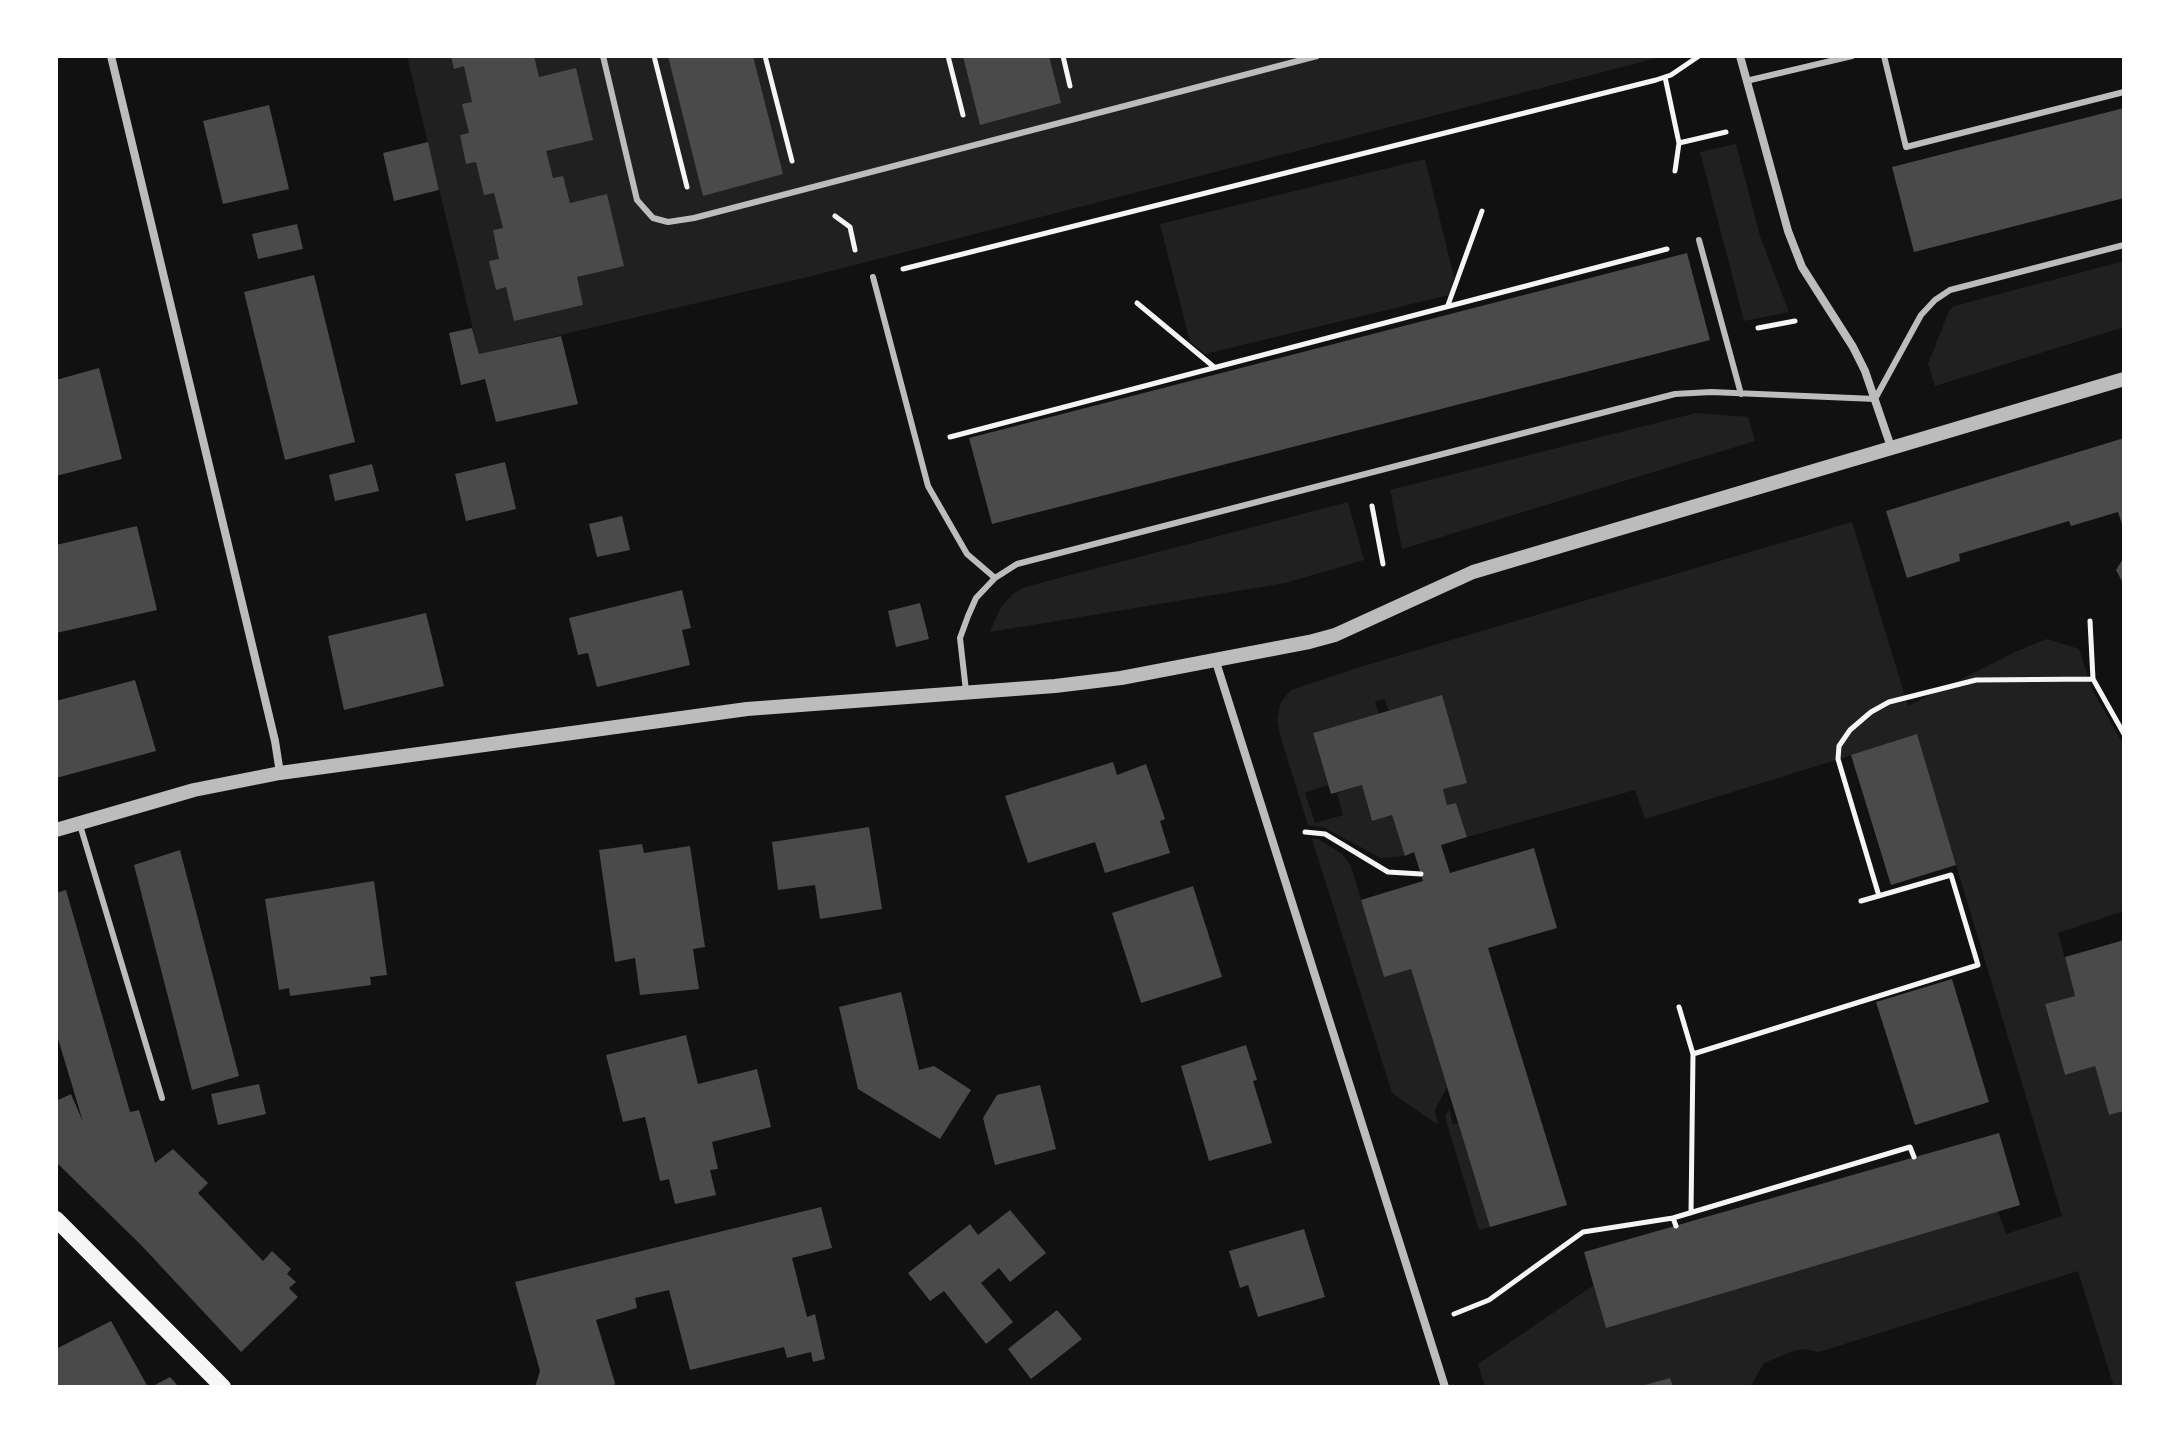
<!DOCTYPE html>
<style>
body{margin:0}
#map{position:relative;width:2180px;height:1443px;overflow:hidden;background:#111;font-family:Quicksand,sans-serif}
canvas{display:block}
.frame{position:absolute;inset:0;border:58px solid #fff;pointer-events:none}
</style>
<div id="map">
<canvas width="2180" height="1443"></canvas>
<div class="frame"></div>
</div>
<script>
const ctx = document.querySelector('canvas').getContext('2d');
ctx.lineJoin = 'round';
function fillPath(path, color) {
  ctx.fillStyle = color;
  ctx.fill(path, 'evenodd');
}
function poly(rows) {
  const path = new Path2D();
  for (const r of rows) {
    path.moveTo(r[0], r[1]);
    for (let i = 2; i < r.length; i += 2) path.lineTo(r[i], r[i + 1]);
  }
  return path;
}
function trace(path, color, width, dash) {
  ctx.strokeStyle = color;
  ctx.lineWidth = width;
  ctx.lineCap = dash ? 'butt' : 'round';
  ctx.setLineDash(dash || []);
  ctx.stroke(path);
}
const green = poly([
 [407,56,1665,56,808,277,479,354],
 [1736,144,1760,236,1789,312,1744,321,1700,152],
 [1425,159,1454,277,1449,295,1205,354,1190,342,1160,224],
 [2124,261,2124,327,1935,386,1928,364,1949,311,1954,306],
 [1696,413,1748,417,1755,441,1402,549,1390,490],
 [1348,502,1364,560,1285,583,990,632,1001,607,1013,594,1025,587],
 [1852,522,1908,706,2015,652,2047,639,2079,649,2092,689,2124,746,2124,911,2058,933,2075,996,2045,1004,2065,1075,2095,1066,2109,1115,2124,1111,2124,1387,2114,1387,2078,1271,1819,1352,1802,1349,1791,1352,1764,1363,1750,1387,1673,1387,1669,1378,1639,1387,1485,1387,1478,1364,1594,1285,1606,1327,1998,1211,2006,1234,2062,1216,1917,735,1645,819,1635,790,1467,837,1456,803,1447,805,1443,789,1389,711,1384,699,1375,702,1379,714,1313,733,1328,785,1305,793,1315,823,1343,815,1337,793,1362,785,1372,821,1392,815,1405,856,1381,858,1323,827,1308,825,1281,738,1277,720,1281,702,1291,690,1363,666],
 [1312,839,1318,839,1342,854,1351,866,1384,976,1411,969,1447,1087,1435,1110,1438,1125,1392,1093],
 [1449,1109,1453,1124,1458,1123,1490,1227,1479,1230,1445,1117]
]);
const building = poly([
 [451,56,534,56,539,77,576,68,593,140,546,151,553,178,563,176,570,203,607,194,624,266,577,277,583,305,514,321,506,287,496,290,489,261,499,259,493,230,503,228,494,193,484,195,476,162,466,164,460,135,469,133,462,104,472,102,464,66,454,69],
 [668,56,753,56,783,174,703,196],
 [963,56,1049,56,1061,103,980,125],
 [269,105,289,189,223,204,203,121],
 [2124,108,2124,198,1914,252,1892,167],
 [428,142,439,190,394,201,383,153],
 [297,224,303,249,258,259,252,234],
 [1687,253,1710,340,992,524,969,438],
 [314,275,355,442,285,460,244,292],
 [472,328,479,354,561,336,578,404,496,422,485,379,461,385,449,333],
 [99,368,122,459,56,476,56,380],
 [2124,438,2124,530,2118,512,2071,526,2069,521,1959,554,1960,561,1907,578,1886,511],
 [505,462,516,509,466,521,455,474],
 [372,464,379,491,335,501,329,475],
 [622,516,630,550,597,557,589,524],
 [137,526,157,610,56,633,56,545],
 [2124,557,2124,585,2116,570],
 [682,590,691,628,682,630,690,665,597,687,588,653,578,655,569,618],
 [920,603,929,639,896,647,888,611],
 [426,613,444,686,344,710,328,636],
 [135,680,156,751,56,778,56,701],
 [1442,695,1467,783,1443,789,1447,805,1456,803,1467,837,1441,845,1450,873,1534,848,1557,928,1488,948,1567,1205,1490,1227,1411,969,1384,977,1361,900,1423,881,1414,852,1405,856,1392,815,1372,821,1362,785,1331,794,1313,733],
 [1917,734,1956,865,1891,885,1851,755],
 [1113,762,1117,775,1146,764,1165,819,1160,821,1170,853,1105,873,1095,842,1028,863,1005,796],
 [869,827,882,909,820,919,815,885,778,890,772,842],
 [642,844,644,853,690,846,705,947,693,949,699,989,640,995,635,958,615,962,599,850],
 [180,850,239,1076,192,1090,134,865],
 [374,881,387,975,370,977,371,985,290,996,289,988,279,990,265,899],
 [1193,886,1222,977,1141,1003,1112,913],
 [66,890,130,1112,139,1110,155,1163,173,1149,208,1183,198,1193,263,1261,272,1251,291,1269,287,1274,296,1282,289,1288,298,1297,241,1352,141,1245,56,1162,56,1101,71,1094,83,1122,56,1032,56,893],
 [2124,940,2124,1111,2109,1115,2095,1066,2065,1075,2045,1004,2075,996,2065,957],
 [1952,979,1989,1102,1915,1125,1876,1002],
 [901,992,919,1070,934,1066,971,1090,940,1139,858,1089,839,1007],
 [686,1035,698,1084,757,1069,771,1127,712,1142,718,1169,710,1170,716,1195,675,1204,669,1179,660,1181,645,1117,623,1122,606,1055],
 [1246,1045,1257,1080,1253,1081,1272,1143,1209,1161,1181,1066],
 [259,1084,266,1114,218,1125,211,1094],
 [1040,1085,1056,1149,995,1165,983,1118,997,1095],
 [1999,1133,2020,1205,1606,1328,1584,1252],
 [821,1207,832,1248,792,1258,807,1317,815,1314,825,1359,813,1362,811,1352,787,1358,784,1347,690,1370,669,1290,635,1298,637,1308,596,1320,615,1383,614,1387,535,1387,540,1371,515,1282],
 [1010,1210,1046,1253,1010,1282,999,1268,981,1283,1013,1322,986,1344,944,1291,930,1301,908,1273,970,1224,978,1235],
 [1304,1229,1325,1297,1258,1317,1248,1285,1240,1288,1229,1251],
 [1057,1310,1082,1339,1031,1379,1008,1349],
 [111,1321,148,1387,56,1387,56,1349],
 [170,1377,179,1387,151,1387],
 [1670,1378,1673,1387,1641,1387,1641,1386]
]);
const path = poly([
 [654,56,687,187],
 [765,56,792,161],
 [948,56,963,115],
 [1063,56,1070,86],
 [1665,77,1679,143,1675,171],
 [1679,143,1726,132],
 [835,216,850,227,855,250],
 [903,269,1656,80,1671,75,1699,56],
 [1137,303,1214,367],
 [1448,305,1482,211],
 [1758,328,1795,321],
 [950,437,1667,249],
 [1372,506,1383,564],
 [2090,621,2093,679,2124,734],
 [1305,832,1325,834,1388,872,1421,874],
 [1879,896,1838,759,1839,746,1850,730,1871,712,1889,702,1976,680,2093,679],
 [1679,1007,1693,1054],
 [1691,1213,1693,1054,1978,965,1951,875,1861,901],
 [1673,1218,1676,1226],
 [1454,1314,1489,1300,1583,1232,1673,1218,1910,1147,1914,1157]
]);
const service = poly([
 [603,56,637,200,653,218,668,222,694,218,1317,56],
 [1884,56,1906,147,2124,92],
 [1746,81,1852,56],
 [1699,240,1741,394],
 [873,277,928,486,967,554,995,578],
 [966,691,960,638,968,616,976,598,995,578,1017,564,1675,394,1711,392,1875,399,1921,315,1935,300,1950,290,2124,245],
 [80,825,162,1098]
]);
const minor = poly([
 [111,56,275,741,280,773],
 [1740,56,1788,231,1802,267,1853,347,1865,371,1891,447],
 [1216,662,1445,1387]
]);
const tertiary = poly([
 [56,830,194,790,280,773,747,709,1055,686,1121,678,1309,642,1335,635,1473,572,2124,379]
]);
const secondary = poly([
 [56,1219,223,1387]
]);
fillPath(green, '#202020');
fillPath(building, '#4a4a4a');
trace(path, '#f5f5f5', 5);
trace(service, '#bcbcbc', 6);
trace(minor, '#bcbcbc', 8);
trace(tertiary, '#bcbcbc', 14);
trace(secondary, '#f5f5f5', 16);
</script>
